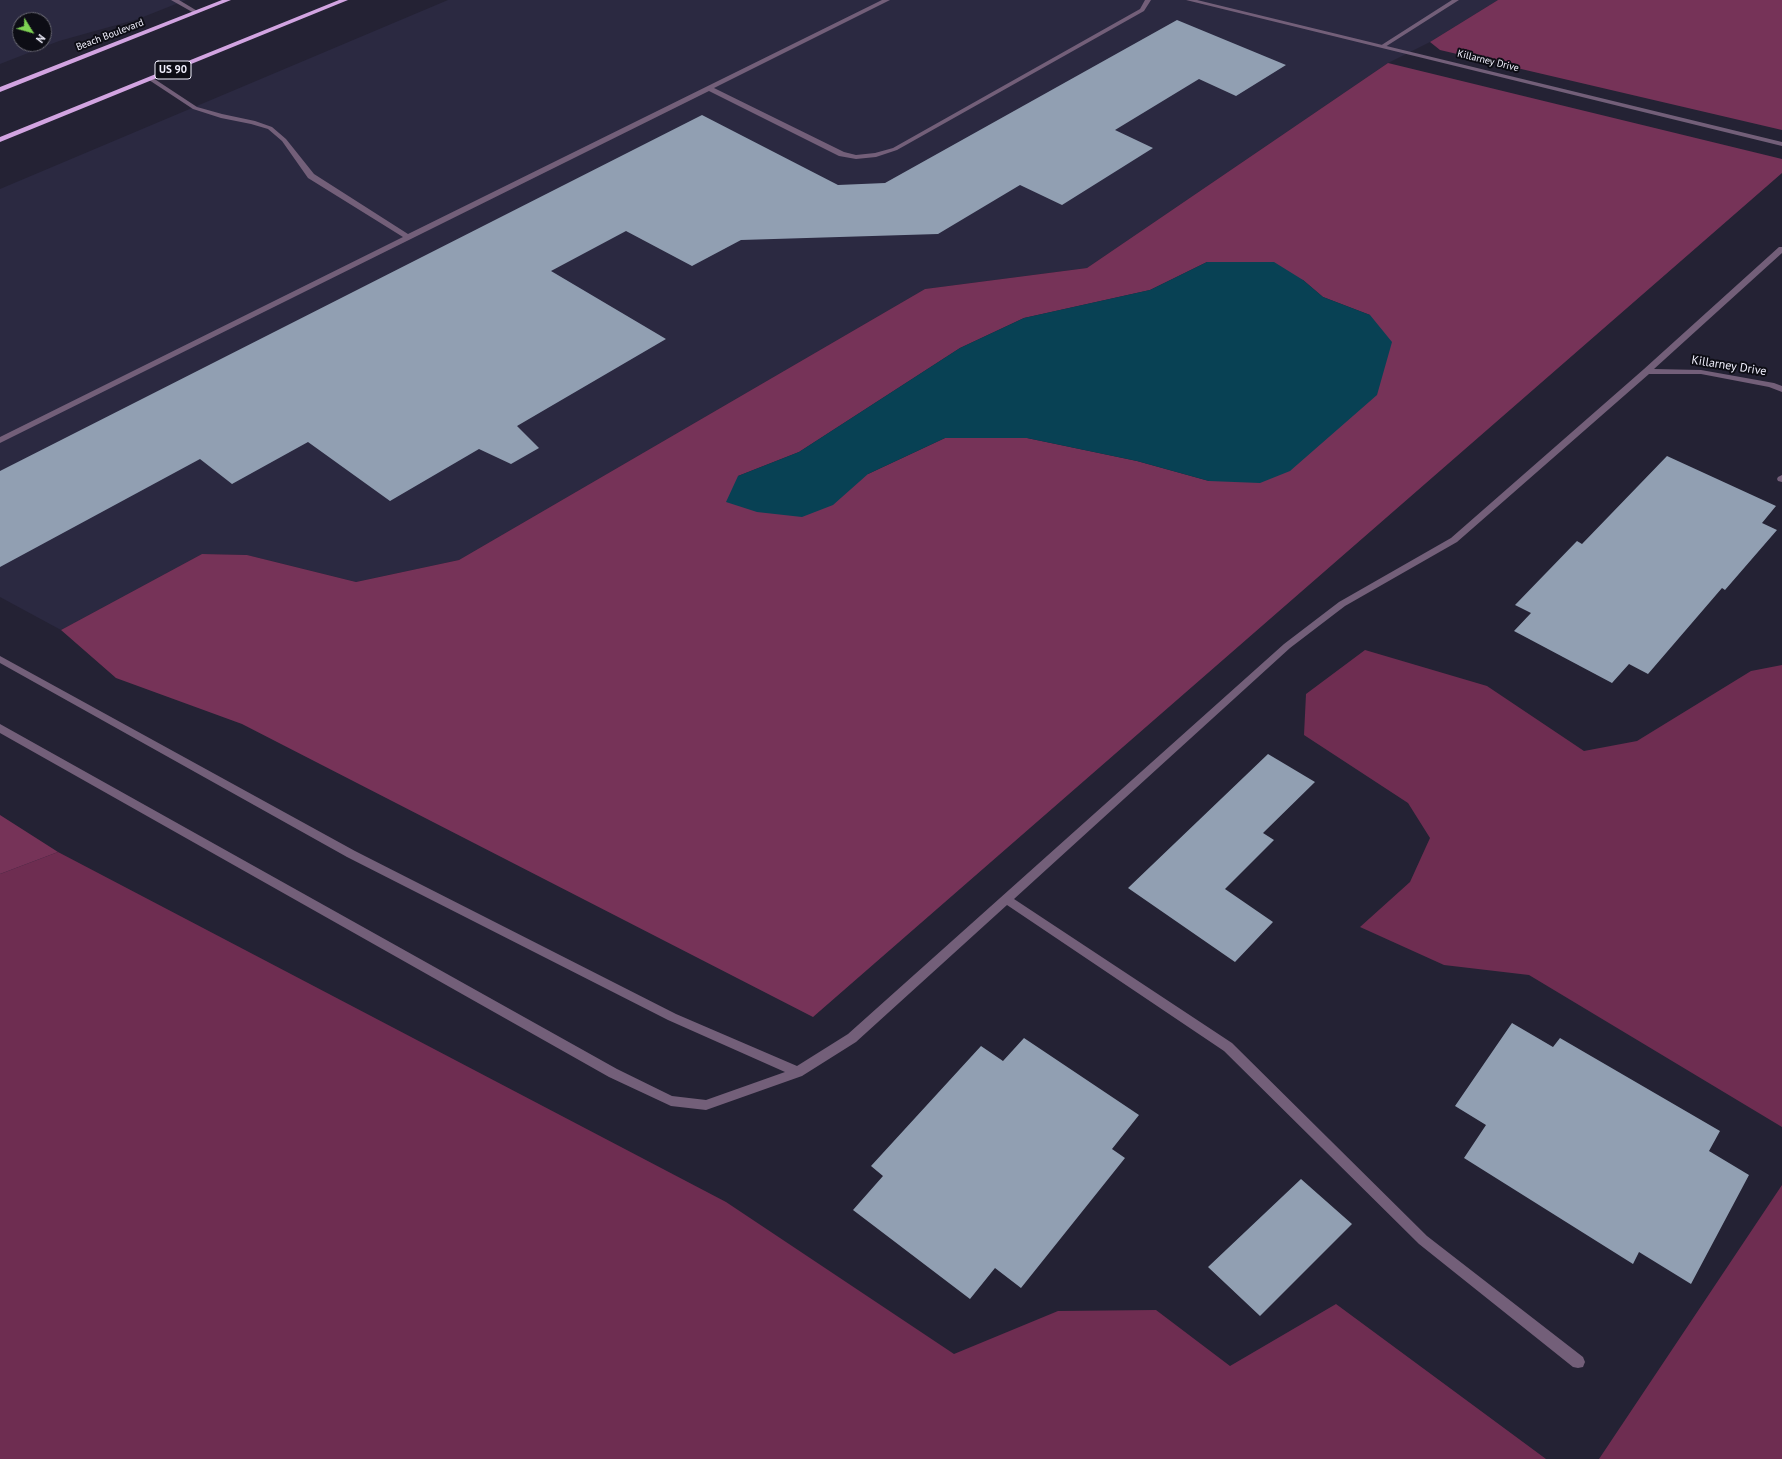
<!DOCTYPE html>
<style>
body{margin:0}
#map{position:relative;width:1782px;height:1459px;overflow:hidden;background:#242234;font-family:"PT Sans",sans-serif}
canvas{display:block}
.north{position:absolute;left:12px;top:12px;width:40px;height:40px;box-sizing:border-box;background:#0d0d15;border:1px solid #696872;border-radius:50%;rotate:127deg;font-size:11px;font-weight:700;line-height:16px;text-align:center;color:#f2f1fe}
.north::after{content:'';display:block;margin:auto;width:14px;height:18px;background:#7ed153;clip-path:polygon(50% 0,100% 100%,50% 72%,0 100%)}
</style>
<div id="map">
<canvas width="1782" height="1459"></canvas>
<div class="north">N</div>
</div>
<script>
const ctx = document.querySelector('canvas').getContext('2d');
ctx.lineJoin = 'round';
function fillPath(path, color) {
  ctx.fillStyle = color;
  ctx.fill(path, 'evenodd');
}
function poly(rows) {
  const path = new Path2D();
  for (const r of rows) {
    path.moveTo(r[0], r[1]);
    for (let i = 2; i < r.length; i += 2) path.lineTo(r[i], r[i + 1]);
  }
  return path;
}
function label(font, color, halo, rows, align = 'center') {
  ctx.font = font + ' "PT Sans",sans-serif';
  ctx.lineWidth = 4;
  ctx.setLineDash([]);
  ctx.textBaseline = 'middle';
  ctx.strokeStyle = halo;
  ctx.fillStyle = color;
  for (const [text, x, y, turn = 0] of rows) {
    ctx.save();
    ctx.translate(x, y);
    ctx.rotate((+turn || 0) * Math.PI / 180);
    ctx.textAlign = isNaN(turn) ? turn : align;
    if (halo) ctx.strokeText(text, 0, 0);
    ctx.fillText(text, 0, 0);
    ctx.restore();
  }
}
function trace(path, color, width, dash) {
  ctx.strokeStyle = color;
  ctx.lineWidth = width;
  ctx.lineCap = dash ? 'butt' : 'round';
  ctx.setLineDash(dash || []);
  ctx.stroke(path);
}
const built = poly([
 [0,0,186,0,138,19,59,41,0,64],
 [20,20,44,20,44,44,20,44],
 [448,0,1498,0,1430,42,1388,63,1087,268,925,289,459,560,356,582,247,555,202,554,61,630,0,597,0,189]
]);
const green = poly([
 [1365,650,1487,686,1584,751,1637,741,1751,671,1782,665,1782,1127,1529,975,1444,965,1360,927,1410,882,1430,838,1408,803,1304,735,1306,694],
 [58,852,726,1202,954,1354,1058,1311,1156,1310,1230,1366,1336,1304,1546,1459,0,1459,0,874],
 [1782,1185,1782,1459,1599,1459]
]);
const forest = poly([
 [1498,0,1782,0,1782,130,1440,50,1430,42],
 [1388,63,1782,159,1782,173,813,1017,242,724,116,678,61,630,202,554,247,555,356,582,459,560,925,289,1087,268],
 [1207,262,1303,280,1323,297,1370,315,1209,481,1137,461,1027,438,945,438,868,474,738,476,799,452,960,348,1024,318,1150,290],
 [0,815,58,852,0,874]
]);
const water = poly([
 [1207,262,1274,262,1303,280,1323,297,1370,315,1392,342,1377,395,1290,471,1260,483,1209,481,1137,461,1027,438,945,438,868,474,833,505,802,517,757,512,726,502,738,476,799,452,960,348,1024,318,1150,290]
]);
const building = poly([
 [1177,20,1286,65,1236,96,1199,79,1115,130,1153,148,1062,205,1020,185,938,234,741,240,692,266,626,231,551,271,666,339,517,426,539,448,511,464,479,449,390,501,308,442,232,484,200,459,0,567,0,471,702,115,838,185,885,183],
 [1667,456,1776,506,1762,523,1777,530,1725,590,1722,588,1648,674,1629,664,1612,683,1514,631,1531,613,1515,605,1577,541,1582,544],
 [1268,754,1315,782,1263,833,1274,840,1225,889,1273,922,1235,962,1128,888],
 [1512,1023,1553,1047,1560,1038,1720,1131,1709,1151,1749,1175,1691,1284,1639,1252,1633,1264,1464,1158,1486,1125,1455,1106],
 [1024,1038,1139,1115,1112,1149,1125,1158,1021,1288,995,1268,970,1299,853,1210,883,1176,871,1166,981,1046,1003,1061],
 [1301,1179,1352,1224,1260,1316,1208,1267]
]);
const service = poly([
 [171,0,179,0,199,12,194,13,171,0],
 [882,0,890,0,714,88,844,152,856,155,875,153,893,148,1140,9,1145,0,1151,0,1144,11,897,150,876,157,856,159,839,156,709,91,0,443,0,437,403,237,308,178,282,141,268,129,251,124,221,118,193,109,149,80,149,78,153,78,197,107,222,114,255,121,272,127,286,139,314,174,408,234,882,0],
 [1452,0,1459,0,1385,47,1380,46,1452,0],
 [1782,475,1782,482,1778,481,1777,479,1778,477,1782,475]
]);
const minor = poly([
 [1186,0,1197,0,1782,142,1782,146,1186,0],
 [1779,247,1782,247,1782,253,1654,369,1701,370,1774,383,1782,386,1782,392,1769,387,1701,374,1649,374,1457,542,1345,606,1290,648,1014,899,1232,1043,1427,1236,1583,1357,1585,1362,1583,1367,1578,1368,1573,1367,1419,1244,1224,1051,1007,905,856,1042,802,1076,706,1110,671,1106,609,1077,0,733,0,724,617,1069,672,1096,706,1100,785,1072,668,1020,347,857,0,663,0,656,355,851,676,1014,797,1066,848,1034,1284,644,1339,602,1451,538,1644,369,1779,247]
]);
const trunk = poly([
 [222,0,231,0,0,92,0,87,222,0],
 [339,0,348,0,0,142,0,137,339,0]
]);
const farStreetnames = [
 ["Beach Boulevard",110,35,-21],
 ["Killarney Drive",1488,61,14]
];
const shields = [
 [173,70,36]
];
const shieldNames = [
 ["US 90",173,70]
];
const streetNames = [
 ["Killarney Drive",1729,366,9]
];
fillPath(built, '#2b2941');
fillPath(green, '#6e2d51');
fillPath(forest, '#763358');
fillPath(water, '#084154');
fillPath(building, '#919fb2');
fillPath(service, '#735f79');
fillPath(minor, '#735f79');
fillPath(trunk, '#d2a4e1');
label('10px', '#f2f1fe', '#0d0d15', farStreetnames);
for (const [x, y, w] of shields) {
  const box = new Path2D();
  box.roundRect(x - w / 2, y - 9, w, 18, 3);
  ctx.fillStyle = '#0d0d15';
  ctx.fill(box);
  trace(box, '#f2f1fe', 1);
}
label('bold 11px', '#f2f1fe', null, shieldNames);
label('12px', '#f2f1fe', '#0d0d15', streetNames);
</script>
